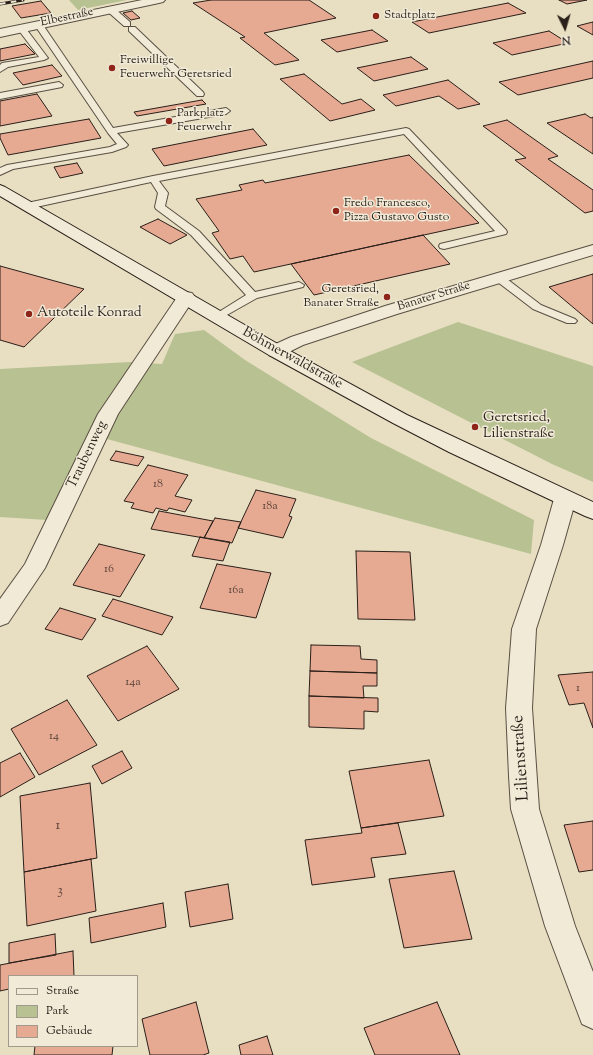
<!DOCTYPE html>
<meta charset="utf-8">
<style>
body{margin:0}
#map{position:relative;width:593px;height:1055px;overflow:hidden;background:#e8dfc2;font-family:"Sorts Mill Goudy",serif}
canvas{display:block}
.legend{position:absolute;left:8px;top:975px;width:130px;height:72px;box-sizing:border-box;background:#f0ead7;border:1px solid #a1998b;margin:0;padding:5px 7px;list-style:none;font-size:12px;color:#2a1f19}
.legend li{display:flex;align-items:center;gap:8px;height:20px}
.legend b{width:20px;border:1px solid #a1998b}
.north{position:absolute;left:545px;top:8px;width:40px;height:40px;-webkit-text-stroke:3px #f0ead7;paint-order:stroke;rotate:175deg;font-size:11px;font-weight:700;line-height:16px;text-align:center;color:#2a1f19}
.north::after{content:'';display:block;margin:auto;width:14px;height:18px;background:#2a1f19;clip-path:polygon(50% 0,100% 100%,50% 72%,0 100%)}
</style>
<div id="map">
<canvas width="593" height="1055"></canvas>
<ul class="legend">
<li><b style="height:5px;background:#f0ead7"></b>Straße</li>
<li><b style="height:11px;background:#b8c192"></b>Park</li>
<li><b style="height:11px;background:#e6a992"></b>Gebäude</li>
</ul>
<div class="north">N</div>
</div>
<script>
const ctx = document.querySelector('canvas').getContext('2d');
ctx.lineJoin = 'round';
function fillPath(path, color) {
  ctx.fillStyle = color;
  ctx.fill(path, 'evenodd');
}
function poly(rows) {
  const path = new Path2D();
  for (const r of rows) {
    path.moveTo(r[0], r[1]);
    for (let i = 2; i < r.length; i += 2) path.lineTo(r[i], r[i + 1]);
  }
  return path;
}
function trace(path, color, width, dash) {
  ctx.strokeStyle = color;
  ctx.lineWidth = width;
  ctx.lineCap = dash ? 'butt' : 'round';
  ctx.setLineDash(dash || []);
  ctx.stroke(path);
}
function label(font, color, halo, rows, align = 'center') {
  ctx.font = font + ' "Sorts Mill Goudy",serif';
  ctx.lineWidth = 3;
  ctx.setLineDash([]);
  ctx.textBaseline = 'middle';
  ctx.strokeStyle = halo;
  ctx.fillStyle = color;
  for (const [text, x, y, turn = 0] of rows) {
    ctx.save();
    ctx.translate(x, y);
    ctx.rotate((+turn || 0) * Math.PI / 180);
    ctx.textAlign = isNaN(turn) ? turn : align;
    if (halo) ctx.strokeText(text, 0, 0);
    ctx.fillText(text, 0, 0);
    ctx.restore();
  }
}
const green = poly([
 [69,0,127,0,78,10],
 [458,322,593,366,593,482,552,464,352,362],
 [204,330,245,360,371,438,534,520,531,554,107,439,63,521,0,517,0,369,130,362,162,364,175,334]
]);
const building = poly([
 [211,0,309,0,336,18,264,33,299,60,275,65,240,38,245,37,193,3,211,0],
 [559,0,587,0,567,4,559,0],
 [41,1,51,13,21,18,12,6,41,1],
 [508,3,526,13,429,33,412,22,508,3],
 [132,11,140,18,131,20,123,13,132,11],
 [593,22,593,35,577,26,593,22],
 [372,30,388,41,337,52,321,40,372,30],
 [549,31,568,43,512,55,493,43,549,31],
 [25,44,35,54,0,61,0,49,25,44],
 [411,57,428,69,374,81,357,68,411,57],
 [593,61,593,78,518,95,499,82,593,61],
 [52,65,62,76,23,85,13,73,52,65],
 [304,74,342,104,361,99,375,110,330,121,280,79,304,74],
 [448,80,480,104,458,109,439,96,396,106,383,95,448,80],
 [37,94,52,116,0,126,0,101,37,94],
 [202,100,206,104,137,116,134,112,202,100],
 [585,114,591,118,593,117,593,154,547,123,585,114],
 [89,119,101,138,8,155,0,138,0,134,89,119],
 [507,120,558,156,548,159,593,190,593,211,585,213,515,160,526,158,483,126,507,120],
 [253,129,267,145,164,166,152,149,253,129],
 [409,155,479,223,254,272,243,256,230,259,212,233,219,231,196,199,242,190,239,185,263,180,265,183,409,155],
 [77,163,83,173,60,178,54,167,77,163],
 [158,219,187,235,170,244,140,227,158,219],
 [423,235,450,264,314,295,291,264,423,235],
 [0,266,84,289,24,347,0,340,0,266],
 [593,274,593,324,549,287,593,274],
 [116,451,144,457,138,466,110,460,116,451],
 [148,465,188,475,175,496,192,500,185,512,169,508,167,511,156,508,153,513,131,508,134,503,124,501,148,465],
 [256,490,296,499,289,516,292,517,283,538,238,528,256,490],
 [159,511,213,521,204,538,151,529,159,511],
 [215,518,241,522,232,543,204,538,215,518],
 [200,537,230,542,223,561,192,556,200,537],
 [99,544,145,555,120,597,73,585,99,544],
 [356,551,410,552,415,620,358,619,356,551],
 [217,564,271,573,256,618,200,608,217,564],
 [113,599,173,617,162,635,102,616,113,599],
 [60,608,96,619,82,640,45,629,60,608],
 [311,645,360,646,361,659,377,660,377,673,310,671,311,645],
 [147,646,179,689,118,721,87,676,147,646],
 [310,671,377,673,377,686,363,686,364,698,309,696,310,671],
 [593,672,593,728,584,703,569,705,558,675,593,672],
 [309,696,378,698,378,712,364,711,364,729,309,727,309,696],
 [67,700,97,745,39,775,11,729,67,700],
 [122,751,132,768,102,784,92,766,122,751],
 [20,753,35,777,0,797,0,763,20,753],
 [429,760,444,816,361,828,349,771,429,760],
 [90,783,97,858,24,872,20,796,90,783],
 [593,821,593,870,579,872,564,825,593,821],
 [398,823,406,854,371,858,375,877,312,885,305,840,362,833,361,828,398,823],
 [91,859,96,911,27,926,24,872,91,859],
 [454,871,472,939,404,948,389,879,454,871],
 [228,884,233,919,190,927,185,892,228,884],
 [163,903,166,927,91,943,89,918,163,903],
 [55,934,56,955,9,963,9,943,55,934],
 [73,951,74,976,9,976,9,989,0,991,0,965,73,951],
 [196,1002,209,1053,203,1055,150,1055,142,1019,196,1002],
 [437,1002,460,1055,375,1055,364,1028,437,1002],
 [267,1036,273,1055,241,1055,239,1045,267,1036],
 [35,1046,113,1046,112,1055,34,1055,35,1046]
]);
const lane = poly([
 [107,7,113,7,130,22,130,26,124,26,107,11,107,7],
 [35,22,41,22,113,128,226,108,230,111,226,114,117,133,128,145,126,147,112,152,13,169,0,175,0,168,7,165,110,147,117,144,108,133,34,24,35,22],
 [18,26,24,26,48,58,44,60,8,67,0,72,0,65,2,63,39,57,17,28,18,26],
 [129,27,135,27,203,92,204,94,203,96,197,96,129,31,129,27],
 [59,82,63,85,62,87,0,99,0,93,59,82],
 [406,128,409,129,506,230,507,232,506,234,444,249,440,248,439,246,440,244,495,231,404,134,159,181,168,193,165,206,199,231,255,292,299,282,304,285,303,287,257,298,218,320,214,319,212,317,214,315,246,295,191,235,156,209,155,207,158,193,151,182,27,209,22,206,27,203,153,176,406,128],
 [499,275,503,276,541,305,575,319,577,321,575,323,567,323,533,309,495,280,494,278,499,275]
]);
const street = poly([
 [142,0,165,0,163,2,159,3,0,37,0,29,142,0],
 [593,245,593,255,397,314,303,345,283,355,276,357,269,355,267,351,269,347,291,337,385,306,593,245],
 [186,292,192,293,195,297,118,414,45,568,8,623,0,626,0,599,25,564,98,414,180,293,186,292],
 [565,492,573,494,576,499,563,545,536,629,532,708,539,809,575,926,593,972,593,1029,582,1024,545,926,511,809,509,776,506,708,512,629,541,545,554,499,557,494,565,492]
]);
const secondary = poly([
 [0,185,5,187,283,347,407,415,593,502,593,519,585,516,449,452,393,423,269,355,0,196,0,185]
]);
const rail = poly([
 [0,4,23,0]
]);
const markers = [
 [376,16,4,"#8f2418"],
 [112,68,4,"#8f2418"],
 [169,121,4,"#8f2418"],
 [336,211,4,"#8f2418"],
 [387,297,4,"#8f2418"],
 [29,314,4,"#8f2418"],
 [475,427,4,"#8f2418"]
];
const farPoinames = [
 ["Stadtplatz",384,16],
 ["Freiwillige",120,61],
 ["Feuerwehr Geretsried",120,75],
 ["Parkplatz",177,114],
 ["Feuerwehr",177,128],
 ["Fredo Francesco,",344,204],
 ["Pizza Gustavo Gusto",344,218],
 ["Geretsried,",379,290,"right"],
 ["Banater Straße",379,304,"right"]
];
const farStreetnames = [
 ["Elbestraße",67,18,-12],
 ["Banater Straße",434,297,-17]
];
const numberNames = [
 ["18",158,485],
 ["18a",270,507],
 ["16",109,570],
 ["16a",236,591],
 ["14a",133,683],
 ["1",578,689],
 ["14",54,737]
];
const poiNames = [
 ["Autoteile Konrad",37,314],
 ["Geretsried,",483,419],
 ["Lilienstraße",483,435]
];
const streetNames = [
 ["Böhmerwaldstraße",292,359,29],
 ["Traubenweg",88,455,-64]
];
const nearNumbernames = [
 ["1",58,827],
 ["3",60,892]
];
const nearStreetnames = [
 ["Lilienstraße",522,758,-94]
];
fillPath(green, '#b8c192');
fillPath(building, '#e6a992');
trace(building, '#2a1f19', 1);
trace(lane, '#5a4f43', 2);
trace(street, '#5a4f43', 2);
trace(secondary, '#2a1f19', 2);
fillPath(lane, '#f0ead7');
fillPath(street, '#f0ead7');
fillPath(secondary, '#f0ead7');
trace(rail, '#2a1f19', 3);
trace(rail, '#f0ead7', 2, [5.5]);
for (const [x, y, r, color] of markers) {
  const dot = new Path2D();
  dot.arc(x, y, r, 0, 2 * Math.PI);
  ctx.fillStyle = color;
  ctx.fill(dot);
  trace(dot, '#f0ead7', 1.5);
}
label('12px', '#2a1f19', '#f0ead7', farPoinames, 'left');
label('12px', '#2a1f19', '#f0ead7', farStreetnames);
label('12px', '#594237', null, numberNames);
label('14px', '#2a1f19', '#f0ead7', poiNames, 'left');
label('14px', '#2a1f19', '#f0ead7', streetNames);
label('14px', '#594237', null, nearNumbernames);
label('17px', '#2a1f19', '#f0ead7', nearStreetnames);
</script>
